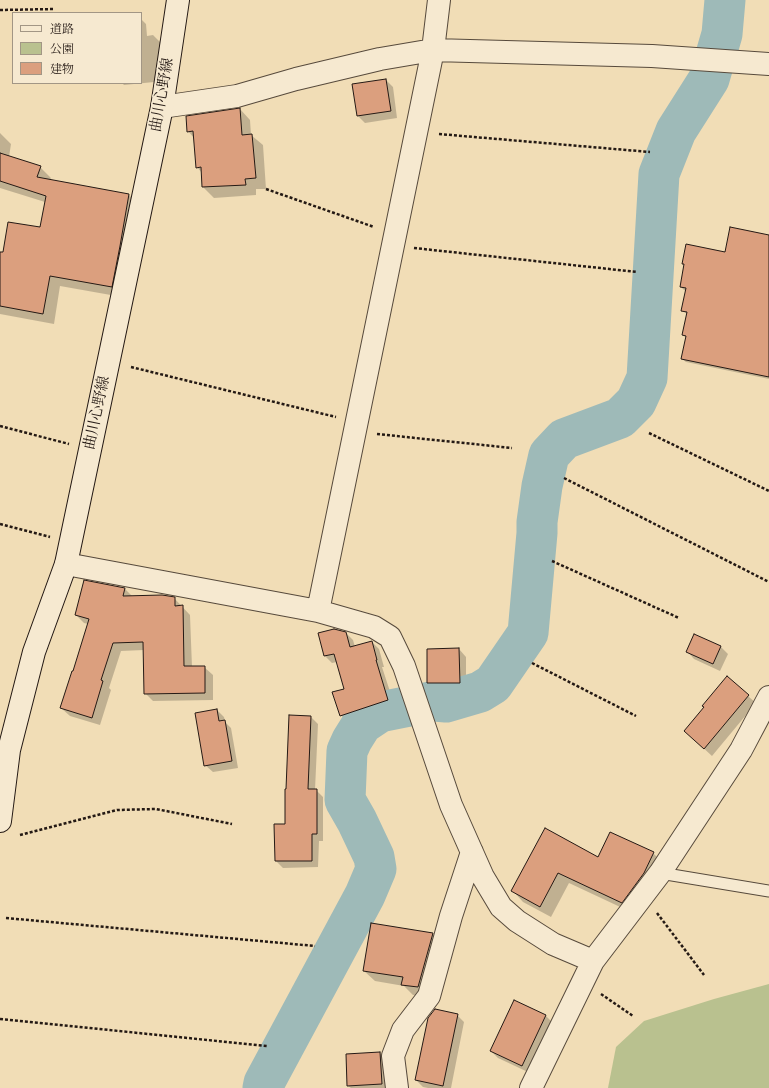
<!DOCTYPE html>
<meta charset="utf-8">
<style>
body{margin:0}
#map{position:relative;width:769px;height:1088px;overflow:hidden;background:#f1ddb6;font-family:"IM FELL Double Pica","Noto Serif JP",serif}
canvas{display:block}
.legend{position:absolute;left:12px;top:12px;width:130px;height:72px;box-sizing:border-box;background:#f6e9d0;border:1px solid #a29685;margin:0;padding:5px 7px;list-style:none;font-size:12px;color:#241914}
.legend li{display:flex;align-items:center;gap:8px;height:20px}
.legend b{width:20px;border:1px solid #a29685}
</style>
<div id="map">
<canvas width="769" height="1088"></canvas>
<ul class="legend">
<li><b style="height:5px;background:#f6e9d0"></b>道路</li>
<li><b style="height:11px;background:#b9c18f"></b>公園</li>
<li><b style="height:11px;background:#db9f7e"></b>建物</li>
</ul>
</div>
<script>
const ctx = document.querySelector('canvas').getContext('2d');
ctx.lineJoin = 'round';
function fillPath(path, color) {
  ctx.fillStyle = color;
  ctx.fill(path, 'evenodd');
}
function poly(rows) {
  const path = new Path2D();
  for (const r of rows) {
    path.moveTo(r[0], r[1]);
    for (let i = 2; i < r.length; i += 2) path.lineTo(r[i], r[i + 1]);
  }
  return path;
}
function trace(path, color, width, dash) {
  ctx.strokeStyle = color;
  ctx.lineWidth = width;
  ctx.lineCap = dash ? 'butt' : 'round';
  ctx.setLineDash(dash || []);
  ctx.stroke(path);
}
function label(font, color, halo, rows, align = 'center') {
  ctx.font = font + ' "IM FELL Double Pica","Noto Serif JP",serif';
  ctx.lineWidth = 3;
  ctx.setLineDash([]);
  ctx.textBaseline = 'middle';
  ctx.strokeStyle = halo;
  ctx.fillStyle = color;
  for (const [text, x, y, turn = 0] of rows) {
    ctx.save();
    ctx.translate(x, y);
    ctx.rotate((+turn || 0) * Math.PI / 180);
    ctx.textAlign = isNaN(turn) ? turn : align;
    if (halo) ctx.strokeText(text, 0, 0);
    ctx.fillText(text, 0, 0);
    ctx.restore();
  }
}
const green = poly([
 [769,984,769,1088,608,1088,616,1047,644,1021,714,999]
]);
const shadow = poly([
 [141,19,146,24,147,36,153,35,163,45,164,81,124,85,122,83,141,83],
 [386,80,393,87,397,118,365,123,358,116],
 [240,109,250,120,251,135,263,145,266,189,256,189,256,195,214,198,203,187,202,173,197,167,194,138,188,131],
 [0,133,11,144,9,157,40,167,51,178,50,180,129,195,139,205,122,297,60,286,54,324,0,314,0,252,3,253,41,228,45,202,0,188],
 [769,236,769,379,686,362,682,359,687,338,683,335,687,314,683,311,686,291,684,290,681,287,685,266,683,264,725,253],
 [125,589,133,597,174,598,190,615,192,667,204,667,213,675,213,700,153,701,145,693,144,650,121,651,109,688,111,690,100,725,70,716,61,708,74,673,88,624,84,623,76,615],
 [346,633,353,640,355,647,372,642,379,649,384,667,382,667,395,707,348,722,341,715,345,689,337,662,332,663,325,656,319,634],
 [721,647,728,654,720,671,694,659,687,651],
 [459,649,466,657,466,690,436,690,428,683,428,650],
 [727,678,756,703,712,756,685,731,705,708],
 [217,710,224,717,225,722,231,728,238,768,213,772,205,765],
 [311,717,318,724,315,790,316,790,323,797,323,841,319,841,318,867,283,868,276,861,286,825],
 [545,830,599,858,653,853,664,864,633,913,569,883,551,917,523,902,513,891],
 [372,924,433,934,444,945,429,997,413,995,404,986,375,981,364,971],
 [514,1001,546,1016,553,1023,530,1073,498,1058,491,1051],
 [457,1015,464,1022,451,1088,428,1088,423,1087,416,1080],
 [380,1053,387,1061,388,1088,351,1088,348,1086]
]);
const river = poly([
 [263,1088,264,1083,365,895,376,869,374,857,357,821,345,800,347,751,352,740,362,724,380,712,435,701,446,702,480,692,493,684,528,633,537,533,537,522,542,486,549,455,564,439,620,418,636,402,647,378,659,174,676,131,709,79,722,34,725,0]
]);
const building = poly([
 [386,79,391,111,357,116,352,84,386,79],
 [240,108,242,135,252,134,256,178,245,179,246,185,202,187,201,167,196,168,193,131,187,132,186,116,240,108],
 [0,153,41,166,37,177,129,194,120,246,112,287,50,276,43,314,0,306,0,252,3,252,8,222,40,227,46,196,0,181,0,153],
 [730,227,769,235,769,377,681,359,686,336,682,335,687,312,681,311,686,288,680,287,684,264,682,264,686,244,725,252,730,227],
 [84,580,125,588,123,596,162,595,175,597,175,606,183,605,184,666,205,666,205,693,144,694,143,642,113,643,101,680,103,681,92,718,60,708,72,671,73,671,89,619,75,615,84,580],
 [334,629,346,632,350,647,372,641,377,660,376,660,388,700,340,716,332,692,344,689,334,654,324,656,318,633,334,629],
 [694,634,721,646,713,664,686,652,694,634],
 [459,648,460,683,427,683,427,649,459,648],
 [727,676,749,695,704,749,684,731,704,707,702,706,727,676],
 [217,709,219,721,225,720,232,761,204,766,195,713,217,709],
 [289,715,311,716,308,789,317,789,317,834,312,834,312,861,275,861,274,824,285,824,285,789,286,789,289,715],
 [545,828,598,857,610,832,654,852,644,873,622,903,558,873,540,907,511,891,545,828],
 [371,923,433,933,418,987,401,985,403,977,363,971,371,923],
 [514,1000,546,1015,522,1066,490,1051,514,1000],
 [435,1009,458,1014,443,1086,415,1080,428,1018,435,1009],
 [380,1052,382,1084,347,1086,346,1054,380,1052]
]);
const path = poly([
 [0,10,55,9],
 [439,134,650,152],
 [266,189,374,227],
 [414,248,637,272],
 [131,367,336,417],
 [0,426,69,444],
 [649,433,769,491],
 [377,434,512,448],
 [564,478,769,582],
 [0,524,50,537],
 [552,561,679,618],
 [532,663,636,716],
 [20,835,117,810,156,809,232,824],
 [657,913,704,975],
 [6,918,315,946],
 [601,994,633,1016],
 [0,1019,267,1046]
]);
const lane = poly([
 [660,873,769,891]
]);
const street = poly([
 [162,107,237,96,296,79,380,59,433,50,652,56,769,64],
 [66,564,318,611,374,627,390,637,404,666,451,805,483,877,501,907,517,921,553,944,593,961],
 [318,611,433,50,439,0],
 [397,1088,393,1056,403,1030,429,996,451,916,472,852],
 [531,1088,593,961,660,873,741,750,769,697]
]);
const secondary = poly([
 [0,821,9,750,34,652,66,564,162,107,178,0]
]);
const streetNames = [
 ["曲川心野線",163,95,-80],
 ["曲川心野線",98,413,-78]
];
fillPath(green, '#b9c18f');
fillPath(shadow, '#0003');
trace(river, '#9ebab8', 41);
fillPath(building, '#db9f7e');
trace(building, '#241914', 1);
trace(lane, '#574a3c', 13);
trace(street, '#574a3c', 24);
trace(secondary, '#241914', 24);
trace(path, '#241914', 2.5, [3, 2]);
trace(lane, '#f6e9d0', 11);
trace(street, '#f6e9d0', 22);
trace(secondary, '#f6e9d0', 22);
label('15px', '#241914', '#f6e9d0', streetNames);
</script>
